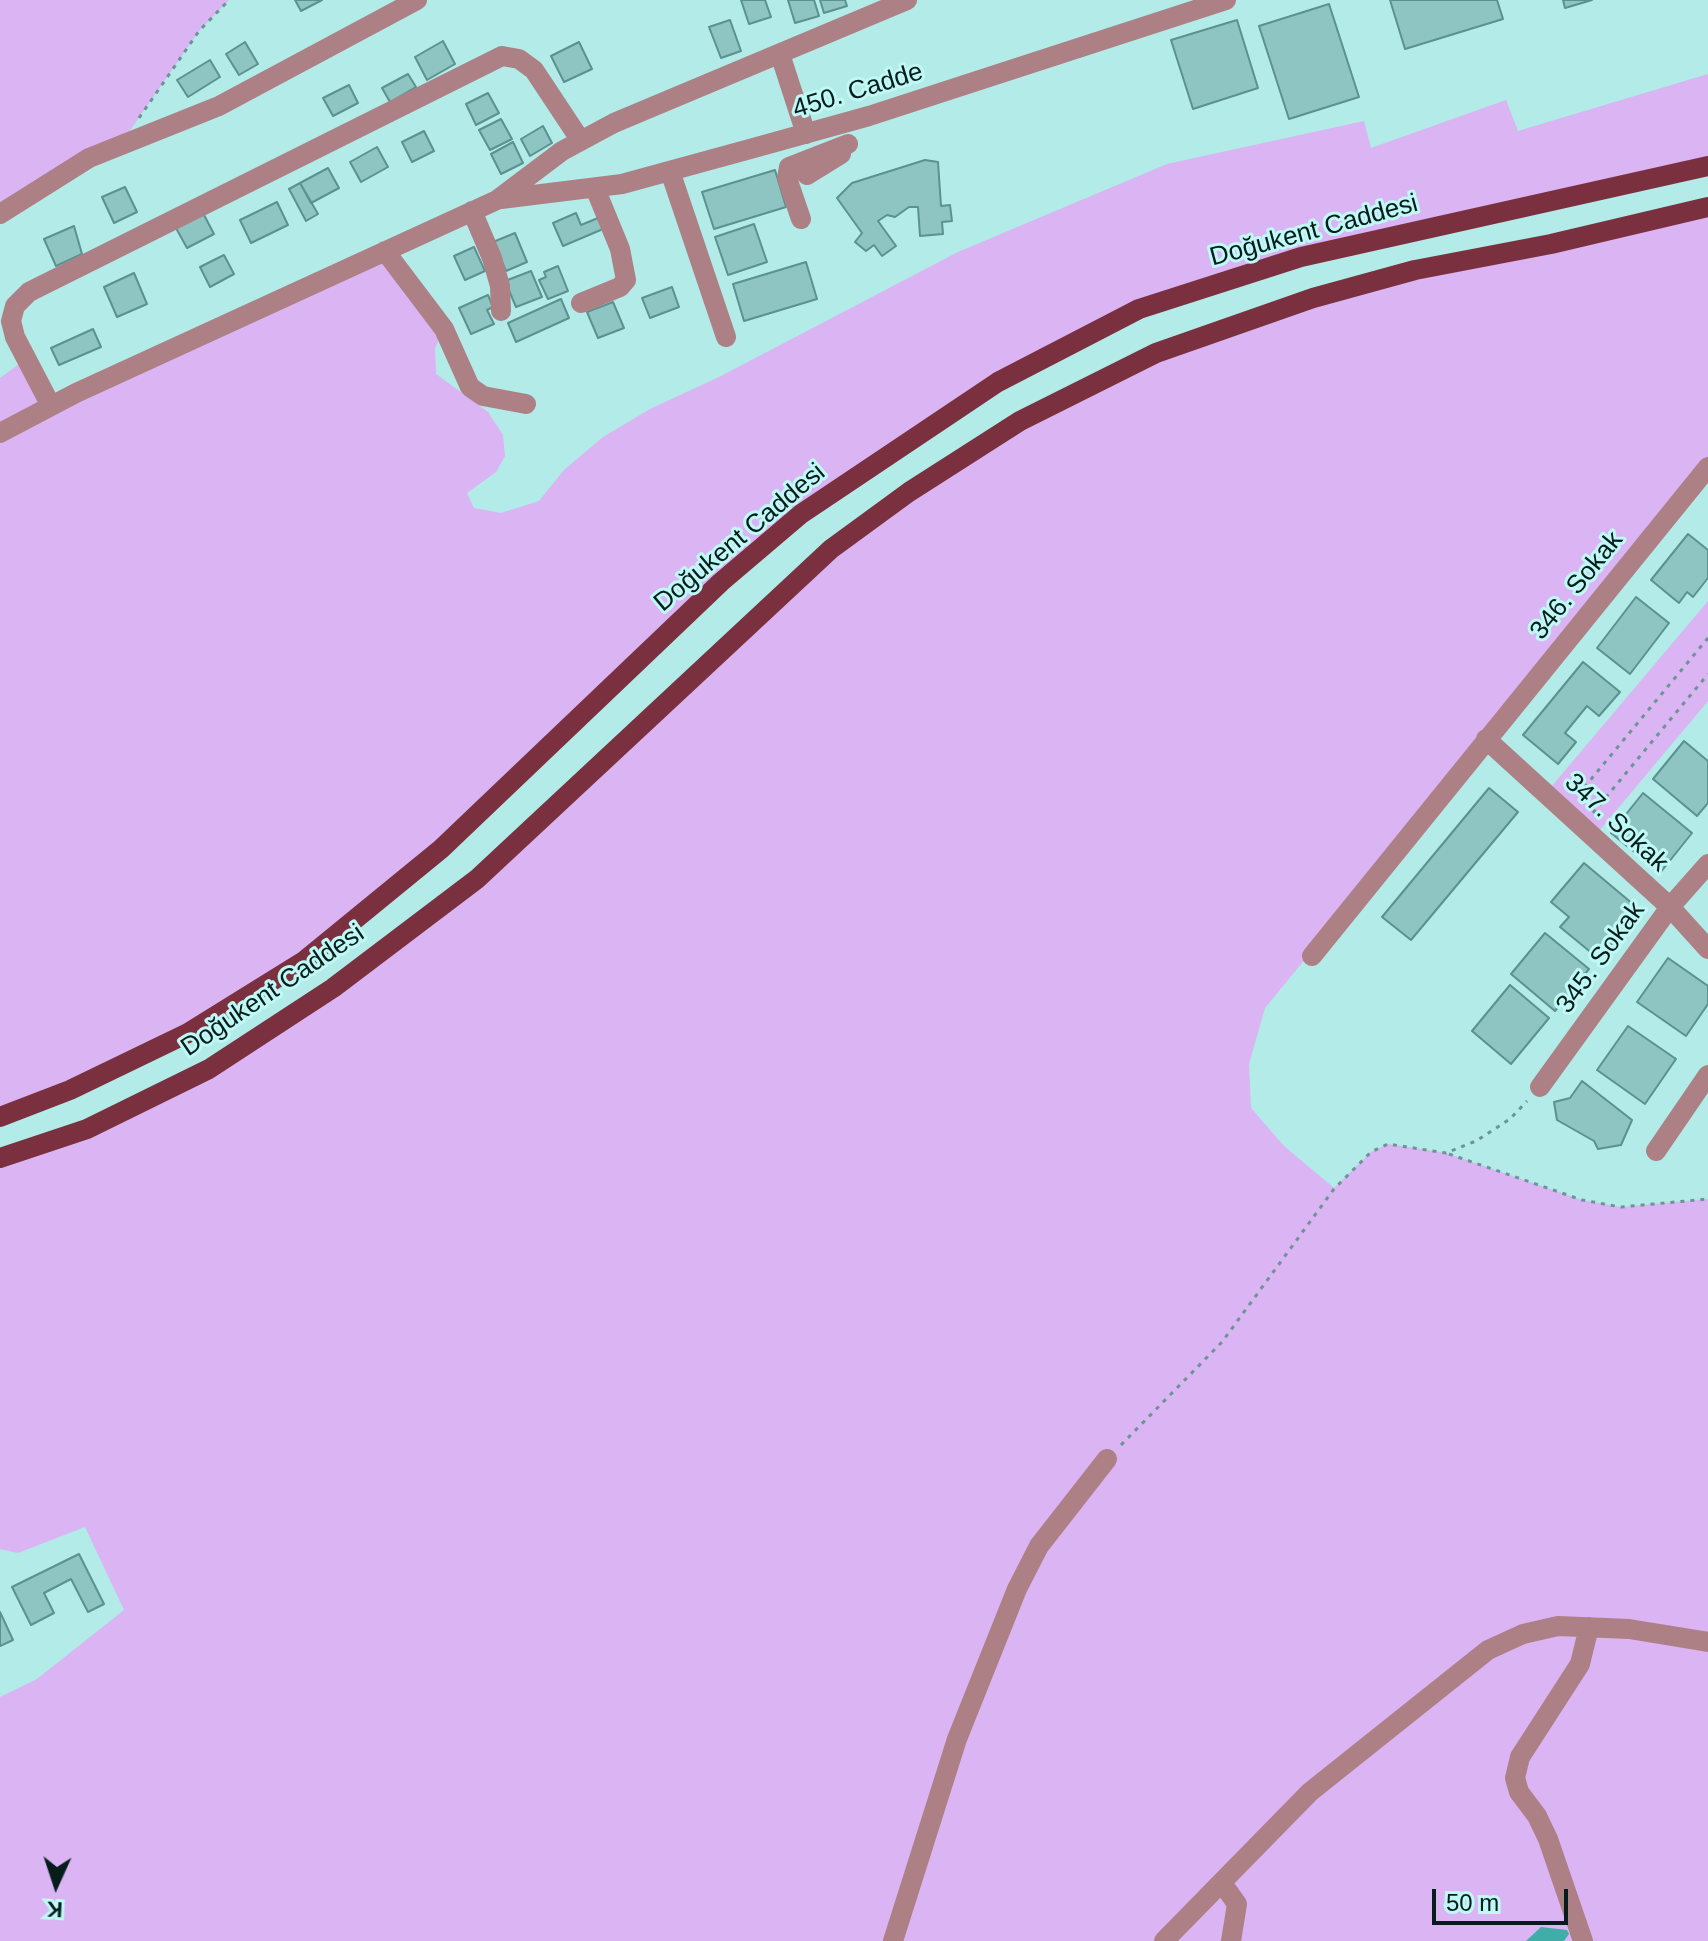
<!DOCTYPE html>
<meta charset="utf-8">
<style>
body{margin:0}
#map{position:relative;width:1708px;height:1941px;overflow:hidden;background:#b2ebe7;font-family:Helvetica,sans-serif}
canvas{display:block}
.north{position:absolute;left:16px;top:1845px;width:80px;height:80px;-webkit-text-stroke:6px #bff8f5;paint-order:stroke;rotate:183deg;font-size:22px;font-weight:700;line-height:32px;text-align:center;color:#061d1c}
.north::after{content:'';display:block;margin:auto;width:28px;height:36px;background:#061d1c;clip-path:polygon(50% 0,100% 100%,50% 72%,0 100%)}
.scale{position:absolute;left:1432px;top:1889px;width:136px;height:36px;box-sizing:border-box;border:4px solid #061d1c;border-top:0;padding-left:10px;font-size:24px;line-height:28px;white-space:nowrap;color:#061d1c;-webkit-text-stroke:6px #bff8f5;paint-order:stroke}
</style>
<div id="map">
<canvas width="1708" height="1941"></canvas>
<div class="north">K</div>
<div class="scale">50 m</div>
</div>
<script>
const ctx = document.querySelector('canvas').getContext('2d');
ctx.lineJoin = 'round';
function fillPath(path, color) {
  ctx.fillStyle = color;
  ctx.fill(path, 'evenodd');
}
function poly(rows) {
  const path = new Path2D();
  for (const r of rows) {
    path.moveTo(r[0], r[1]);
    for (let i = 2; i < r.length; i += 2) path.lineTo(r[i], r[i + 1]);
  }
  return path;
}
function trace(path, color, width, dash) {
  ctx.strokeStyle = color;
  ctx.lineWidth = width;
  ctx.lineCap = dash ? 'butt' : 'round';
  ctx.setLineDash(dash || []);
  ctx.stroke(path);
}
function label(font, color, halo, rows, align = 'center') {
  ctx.font = font + ' Helvetica,sans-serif';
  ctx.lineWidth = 6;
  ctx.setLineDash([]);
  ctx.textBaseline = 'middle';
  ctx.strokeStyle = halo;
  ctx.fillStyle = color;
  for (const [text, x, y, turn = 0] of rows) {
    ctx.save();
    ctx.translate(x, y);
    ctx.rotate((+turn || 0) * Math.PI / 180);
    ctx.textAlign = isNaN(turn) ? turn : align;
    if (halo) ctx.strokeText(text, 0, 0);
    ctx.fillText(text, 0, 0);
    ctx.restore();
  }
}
const green = poly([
 [0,0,229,0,199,31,129,132,0,214],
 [1708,74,1708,166,1539,203,1139,309,998,382,801,514,441,849,188,1033,0,1117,0,378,26,359,50,406,385,251,444,329,435,348,436,374,488,412,503,435,505,456,496,472,467,493,474,508,501,513,539,501,564,470,603,437,650,409,719,377,958,252,1167,164,1364,121,1371,148,1506,100,1518,131],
 [1708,207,1708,467,1265,1008,1249,1064,1251,1108,1284,1146,1334,1188,1371,1152,1388,1144,1446,1153,1582,1200,1621,1207,1708,1199,1708,1941,0,1941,0,1697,37,1679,124,1610,85,1527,18,1553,0,1549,0,1158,209,1069,477,879,909,492,1156,353,1313,298],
 [1708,601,1708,701,1594,837,1546,793]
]);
const water = poly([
 [1541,1927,1567,1930,1569,1934,1564,1941,1526,1941]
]);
const building = poly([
 [295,0,322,0,301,11,295,0],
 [741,0,765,0,771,17,749,24,741,0],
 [788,0,814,0,819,16,795,23,788,0],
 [820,0,845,0,847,6,824,13,820,0],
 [1390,0,1497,0,1503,19,1405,49,1390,0],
 [1563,0,1592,0,1565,8,1563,0],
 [1329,4,1359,97,1289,119,1259,26,1329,4],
 [730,20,741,51,721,58,709,27,730,20],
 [1237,20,1258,88,1193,109,1171,40,1237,20],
 [443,41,455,64,427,80,415,57,443,41],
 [245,42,258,64,239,75,226,54,245,42],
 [579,42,592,69,564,82,551,56,579,42],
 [210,60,220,77,188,97,177,80,210,60],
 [408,74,416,87,390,102,382,88,408,74],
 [349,85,358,103,333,116,323,98,349,85],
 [488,93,499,113,476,125,466,104,488,93],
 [501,119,512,139,490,150,479,130,501,119],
 [543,126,552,143,530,156,521,139,543,126],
 [424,131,434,151,412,162,402,142,424,131],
 [513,142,523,163,501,174,491,154,513,142],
 [377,147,388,167,361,182,350,162,377,147],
 [925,160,938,162,941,206,950,205,952,221,942,222,943,234,920,236,918,207,909,207,895,217,887,215,878,221,896,246,882,256,874,245,866,251,855,242,862,233,837,198,852,183,925,160],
 [328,168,339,188,311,203,300,183,328,168],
 [775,170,786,207,714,229,702,192,775,170],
 [300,183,318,214,306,221,289,189,300,183],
 [125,187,137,212,114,223,102,197,125,187],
 [277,202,288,225,251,243,240,220,277,202],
 [203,213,214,234,187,248,176,228,203,213],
 [576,213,581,225,598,218,603,229,563,246,553,223,576,213],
 [754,224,767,262,728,275,715,237,754,224],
 [74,226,82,254,56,266,44,239,74,226],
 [515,233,527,262,506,271,493,242,515,233],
 [474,247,485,271,465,280,454,256,474,247],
 [224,255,234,274,210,287,200,267,224,255],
 [806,262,817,299,744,321,733,284,806,262],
 [558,266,568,291,548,299,539,280,546,277,544,272,558,266],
 [531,271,542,297,516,307,505,281,531,271],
 [134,273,147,304,117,317,104,287,134,273],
 [672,287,679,307,650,318,642,298,672,287],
 [488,295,493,307,487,310,494,324,471,334,459,308,488,295],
 [561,299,569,318,516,342,508,323,561,299],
 [613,302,624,328,598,338,587,312,613,302],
 [93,329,101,347,59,365,51,348,93,329],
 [1688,534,1708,550,1708,578,1693,597,1687,592,1679,603,1651,580,1688,534],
 [1636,597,1669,623,1630,674,1597,648,1636,597],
 [1583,662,1620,692,1599,716,1587,706,1565,733,1576,742,1558,764,1523,735,1583,662],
 [1684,741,1708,761,1708,803,1697,816,1653,779,1684,741],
 [1489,788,1518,812,1411,940,1382,917,1489,788],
 [1643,793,1692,833,1660,873,1611,833,1643,793],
 [1584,863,1640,910,1599,959,1560,927,1569,917,1551,902,1584,863],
 [1545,933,1589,969,1555,1011,1511,974,1545,933],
 [1668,958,1708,986,1708,1004,1686,1036,1637,1002,1668,958],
 [1510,985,1549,1018,1511,1064,1472,1031,1510,985],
 [1628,1026,1676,1059,1645,1104,1597,1070,1628,1026],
 [1582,1081,1632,1120,1621,1145,1598,1149,1594,1141,1557,1120,1554,1102,1570,1098,1582,1081],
 [79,1554,104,1604,88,1612,71,1579,44,1593,54,1613,31,1625,12,1587,79,1554],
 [0,1612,13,1640,0,1646,0,1612]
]);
const path = poly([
 [139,118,199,31,229,0],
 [1578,795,1708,638],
 [1593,813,1708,674],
 [1449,1154,1582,1200,1621,1207,1708,1199],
 [1121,1445,1222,1342,1334,1189,1371,1152,1388,1144,1446,1153,1476,1141,1510,1119,1527,1101]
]);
const minor = poly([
 [780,54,806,134],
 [670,171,726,337],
 [807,175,841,154],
 [501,199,622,184,750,149,869,116,1226,0],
 [472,211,492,258,500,286,501,311],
 [0,214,89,158,219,106,417,0],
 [801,219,787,178,789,167,848,144],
 [385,251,444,329,470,387,483,396,526,404],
 [581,303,620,287,626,280,620,249,595,188],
 [51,406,15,337,11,321,15,306,29,292,502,56,519,59,534,70,581,141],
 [0,433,76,393,497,200,562,151,614,123,907,0],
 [1486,739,1670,907,1708,949],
 [1312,956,1708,467],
 [1540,1087,1670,907,1708,864],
 [1656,1151,1708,1075],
 [1222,1883,1237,1904,1231,1941],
 [893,1941,957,1739,1017,1589,1039,1546,1107,1459],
 [1164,1941,1310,1792,1488,1650,1523,1634,1558,1626,1629,1629,1708,1642],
 [1583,1941,1548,1839,1537,1816,1519,1792,1515,1778,1520,1757,1580,1664,1589,1627]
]);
const major = poly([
 [0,1117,70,1090,188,1033,304,961,441,849,721,582,801,514,998,382,1139,309,1301,257,1708,166],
 [0,1158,87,1129,209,1069,333,988,477,879,831,549,909,492,1020,421,1156,353,1313,298,1415,270,1551,244,1708,207]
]);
const streetNames = [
 ["450. Cadde",858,91,-17],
 ["Doğukent Caddesi",1314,231,-15],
 ["Doğukent Caddesi",740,538,-40],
 ["346. Sokak",1577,586,-51],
 ["347. Sokak",1616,823,43],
 ["345. Sokak",1601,958,-54],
 ["Doğukent Caddesi",273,991,-34]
];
fillPath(green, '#dab4f3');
fillPath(water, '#41ada9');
fillPath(building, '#8ec5c2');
trace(building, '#5b918e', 2);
trace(path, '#6a9592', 3, [4, 6]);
trace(minor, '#ac8085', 20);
trace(major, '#7a303e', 20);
label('26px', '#061d1c', '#bff8f5', streetNames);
</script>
